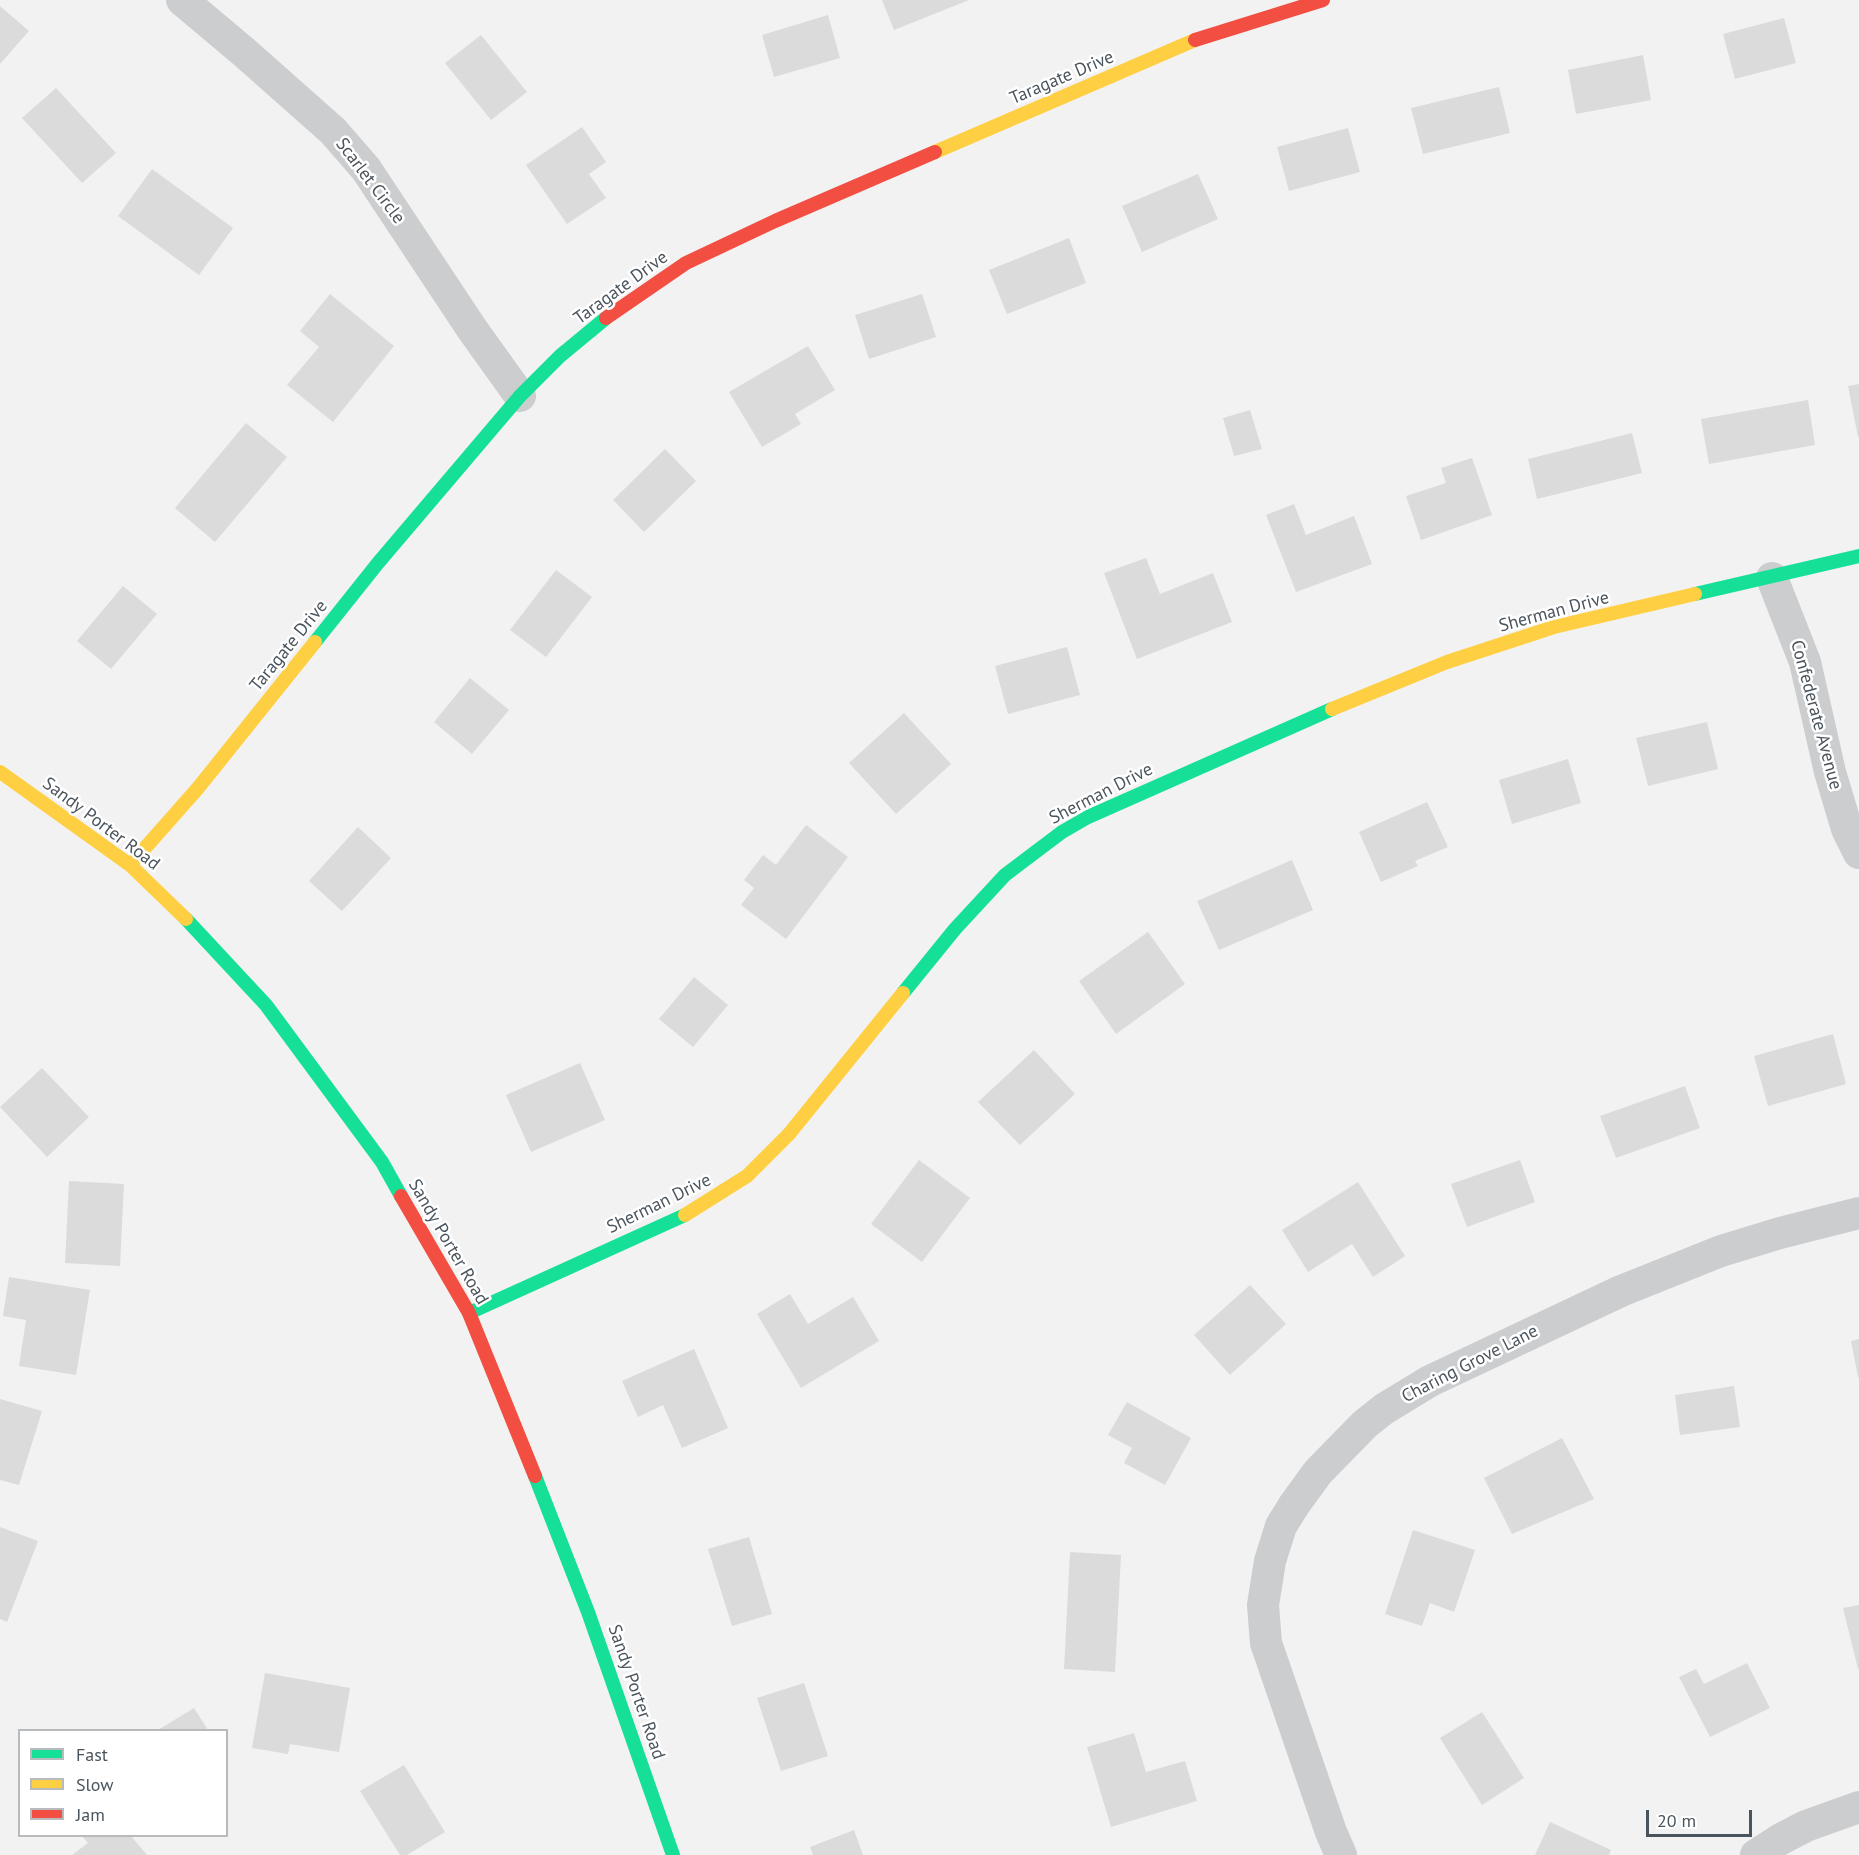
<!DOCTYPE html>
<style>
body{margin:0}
#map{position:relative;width:1859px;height:1855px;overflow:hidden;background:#f2f2f2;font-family:"PT Sans",sans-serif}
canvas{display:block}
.legend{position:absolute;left:18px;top:1729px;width:210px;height:108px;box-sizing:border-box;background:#fff;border:2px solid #b7bbbe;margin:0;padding:8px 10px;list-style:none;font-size:18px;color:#4a545d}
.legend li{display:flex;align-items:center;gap:12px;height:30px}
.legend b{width:30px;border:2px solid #b7bbbe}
.scale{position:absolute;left:1646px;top:1810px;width:106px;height:27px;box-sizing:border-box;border:3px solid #4a545d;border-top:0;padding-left:8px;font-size:18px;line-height:21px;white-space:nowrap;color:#4a545d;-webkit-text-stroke:4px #fff;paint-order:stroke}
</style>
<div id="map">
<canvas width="1859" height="1855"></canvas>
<ul class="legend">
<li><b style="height:8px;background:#16e098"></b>Fast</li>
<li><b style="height:8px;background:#ffcf43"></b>Slow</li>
<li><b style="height:8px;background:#f24e42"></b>Jam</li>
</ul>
<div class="scale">20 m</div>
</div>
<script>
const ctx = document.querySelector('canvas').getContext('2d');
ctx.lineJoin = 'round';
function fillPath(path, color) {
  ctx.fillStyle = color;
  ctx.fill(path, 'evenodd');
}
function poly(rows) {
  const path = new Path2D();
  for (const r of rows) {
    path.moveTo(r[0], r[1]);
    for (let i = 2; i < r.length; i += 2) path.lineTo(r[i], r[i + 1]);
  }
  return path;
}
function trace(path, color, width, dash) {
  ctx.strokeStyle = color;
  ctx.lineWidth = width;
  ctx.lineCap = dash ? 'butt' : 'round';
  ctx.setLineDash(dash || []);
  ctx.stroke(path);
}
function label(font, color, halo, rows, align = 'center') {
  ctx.font = font + ' "PT Sans",sans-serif';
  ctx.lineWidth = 5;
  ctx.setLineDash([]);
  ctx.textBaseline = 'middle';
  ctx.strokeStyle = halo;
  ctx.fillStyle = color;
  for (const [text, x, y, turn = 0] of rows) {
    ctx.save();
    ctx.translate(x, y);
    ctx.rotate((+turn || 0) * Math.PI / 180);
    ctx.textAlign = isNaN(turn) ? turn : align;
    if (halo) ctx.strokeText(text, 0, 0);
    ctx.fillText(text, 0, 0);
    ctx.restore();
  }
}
const building = poly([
 [882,0,969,0,894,30],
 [0,6,29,31,0,64],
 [828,15,840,58,774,77,762,35],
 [1784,18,1796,63,1735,79,1723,34],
 [481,35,527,92,491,120,445,63],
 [1643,55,1651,100,1576,114,1568,70],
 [1499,87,1510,133,1423,154,1411,108],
 [56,88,116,153,82,183,22,118],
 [582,127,606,162,589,174,606,198,567,224,526,165],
 [1348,128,1360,172,1289,191,1277,147],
 [152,169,233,228,199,275,118,216],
 [1198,174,1218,219,1142,252,1122,206],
 [1069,238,1086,283,1007,314,989,270],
 [330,294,394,346,333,422,287,385,319,347,300,331],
 [922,294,936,337,869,359,855,315],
 [808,346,835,390,795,414,801,424,762,447,729,392],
 [1859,384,1859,437,1858,437,1848,386],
 [1808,400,1815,445,1709,464,1701,419],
 [1250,410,1262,449,1234,456,1223,418],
 [246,423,287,457,215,542,175,508],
 [1632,433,1642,473,1537,499,1528,459],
 [665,449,696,481,644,532,613,500],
 [1472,458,1492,515,1421,540,1406,496,1446,483,1441,468],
 [1294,504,1306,535,1354,516,1372,564,1296,592,1266,515],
 [1146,558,1160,594,1213,573,1232,622,1137,659,1104,573],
 [556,570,592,597,546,657,510,630],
 [123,586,157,614,111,669,77,641],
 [1067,647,1080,695,1008,714,995,666],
 [470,678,509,710,472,754,434,722],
 [904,713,951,764,896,814,849,763],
 [1707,722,1718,769,1648,786,1636,738],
 [1568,759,1581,803,1512,824,1499,780],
 [1427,802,1448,847,1415,861,1418,866,1381,882,1359,832],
 [806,825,848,857,786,939,741,905,754,888,744,880,763,855,776,865],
 [358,827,391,858,342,911,309,881],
 [1292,860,1313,910,1219,950,1197,901],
 [1148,932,1185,984,1116,1034,1079,981],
 [694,977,728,1005,693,1047,659,1019],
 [1833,1034,1846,1084,1768,1106,1754,1056],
 [1034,1050,1075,1094,1020,1145,978,1102],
 [580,1063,605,1120,531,1152,506,1095],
 [42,1068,89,1117,47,1157,0,1107],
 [1685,1086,1700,1128,1616,1158,1600,1116],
 [919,1160,970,1198,922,1262,871,1224],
 [1520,1160,1535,1202,1467,1227,1451,1184],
 [69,1181,124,1184,120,1266,65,1263],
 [1358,1182,1405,1256,1373,1277,1352,1244,1308,1272,1282,1230],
 [9,1277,90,1290,76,1375,19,1366,26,1320,3,1316],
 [1250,1285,1286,1324,1230,1375,1194,1335],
 [790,1294,808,1324,853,1297,879,1341,801,1388,757,1314],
 [1859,1339,1859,1377,1858,1377,1851,1341],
 [694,1349,728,1428,682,1448,663,1405,638,1417,622,1381],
 [1734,1386,1740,1427,1680,1435,1675,1395],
 [0,1399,42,1411,19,1485,0,1480],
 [1127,1402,1191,1438,1165,1485,1124,1463,1132,1448,1108,1435],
 [1562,1438,1594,1499,1512,1534,1484,1478],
 [0,1527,38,1541,7,1622,0,1619],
 [1413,1530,1475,1550,1454,1612,1430,1603,1422,1626,1385,1614],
 [749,1537,772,1614,732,1626,708,1549],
 [1070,1552,1121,1555,1115,1672,1064,1669],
 [1859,1605,1859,1669,1858,1669,1843,1608],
 [1747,1663,1770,1708,1710,1737,1679,1677,1696,1669,1704,1684],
 [265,1673,350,1688,339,1752,290,1744,288,1754,252,1748],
 [804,1683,828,1756,781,1771,757,1698],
 [194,1708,208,1730,158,1730],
 [1482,1712,1524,1778,1482,1805,1440,1738],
 [1134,1733,1146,1772,1185,1761,1197,1801,1111,1827,1087,1747],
 [404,1765,445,1832,407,1855,400,1855,360,1791],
 [1550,1822,1611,1850,1609,1855,1535,1855],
 [854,1830,863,1855,813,1855,810,1847],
 [82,1836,131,1836,147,1855,72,1855,88,1843]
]);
const street = poly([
 [182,0,245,53,333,131,366,169,472,329,520,396],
 [1772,578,1805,662,1830,772,1847,829,1859,853],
 [1341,1855,1331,1832,1266,1643,1263,1605,1270,1561,1281,1526,1294,1505,1318,1472,1365,1424,1384,1409,1430,1381,1621,1291,1721,1251,1780,1233,1859,1213],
 [1756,1855,1781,1839,1806,1826,1859,1807]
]);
const fast = poly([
 [1695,594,1859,556],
 [315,642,378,563,520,396,560,356,606,318],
 [186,919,266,1005,382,1162,401,1196],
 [903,993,955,929,1005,875,1062,832,1088,817,1332,709],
 [469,1313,685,1215],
 [535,1476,588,1612,673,1855]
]);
const slow = poly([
 [935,152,1195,40],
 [1332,709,1447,662,1554,627,1695,594],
 [0,772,130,865,186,919],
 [130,865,198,788,315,642],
 [685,1215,747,1176,789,1134,903,993]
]);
const jam = poly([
 [1195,40,1323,0],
 [606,318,686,263,775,221,935,152],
 [401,1196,469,1313,535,1476]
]);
const streetNames = [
 ["Taragate Drive",1062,78,-23],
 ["Scarlet Circle",370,181,53],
 ["Taragate Drive",621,288,-36],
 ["Sherman Drive",1554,612,-15],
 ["Taragate Drive",289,646,-51],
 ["Confederate Avenue",1816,715,75],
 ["Sherman Drive",1101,794,-27],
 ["Sandy Porter Road",101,824,37],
 ["Sherman Drive",659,1204,-26],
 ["Sandy Porter Road",448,1242,60],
 ["Charing Grove Lane",1470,1364,-27],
 ["Sandy Porter Road",636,1692,71]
];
fillPath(building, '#dbdbdc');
trace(street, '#cccdcf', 32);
trace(fast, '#16e098', 14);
trace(slow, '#ffcf43', 14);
trace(jam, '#f24e42', 14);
label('18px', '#4a545d', '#fff', streetNames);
</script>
